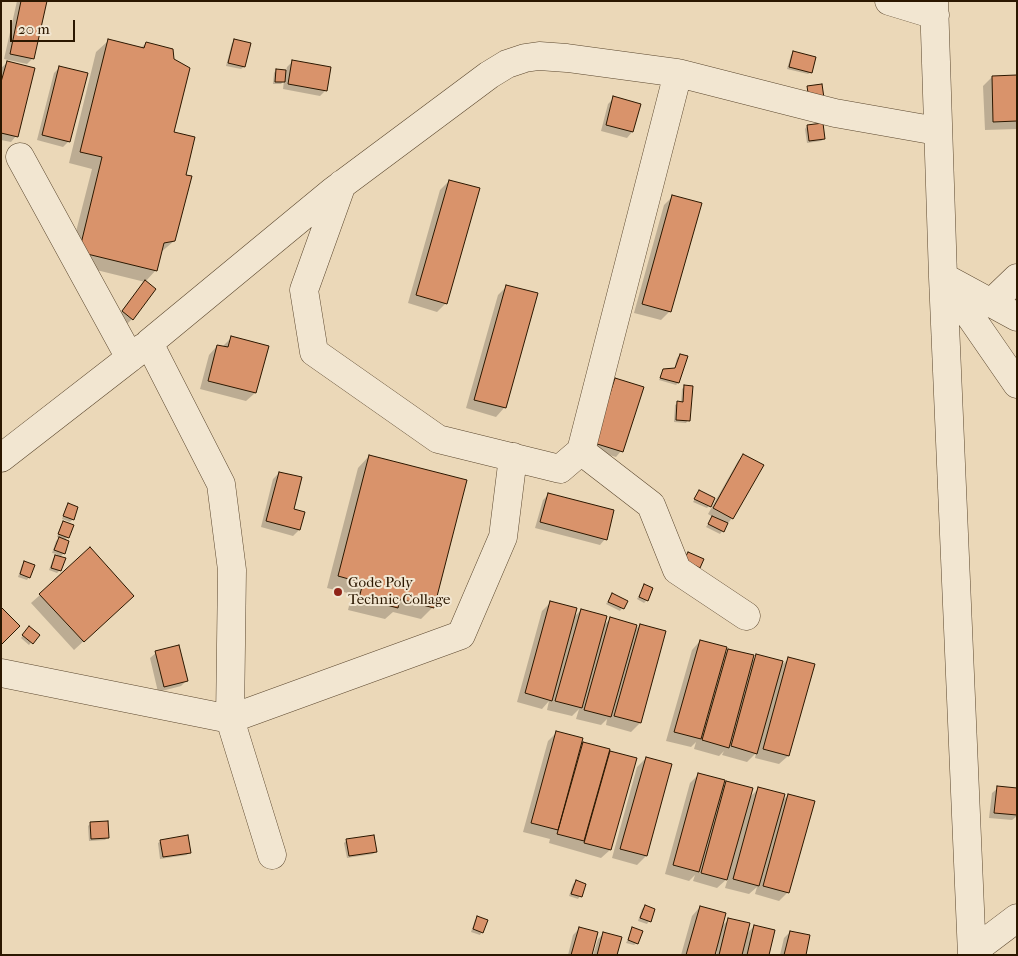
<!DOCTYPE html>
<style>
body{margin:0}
#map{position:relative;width:1018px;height:956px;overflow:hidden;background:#ebd8b8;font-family:"IM FELL French Canon",serif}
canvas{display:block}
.frame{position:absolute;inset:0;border:2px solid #2b1700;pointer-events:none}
.scale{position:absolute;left:10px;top:20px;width:65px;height:22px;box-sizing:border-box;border:2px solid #2b1700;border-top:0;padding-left:6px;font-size:15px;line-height:18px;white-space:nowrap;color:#2b1700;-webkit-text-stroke:4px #f2e6d1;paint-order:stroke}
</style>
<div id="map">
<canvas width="1018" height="956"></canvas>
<div class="frame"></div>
<div class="scale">20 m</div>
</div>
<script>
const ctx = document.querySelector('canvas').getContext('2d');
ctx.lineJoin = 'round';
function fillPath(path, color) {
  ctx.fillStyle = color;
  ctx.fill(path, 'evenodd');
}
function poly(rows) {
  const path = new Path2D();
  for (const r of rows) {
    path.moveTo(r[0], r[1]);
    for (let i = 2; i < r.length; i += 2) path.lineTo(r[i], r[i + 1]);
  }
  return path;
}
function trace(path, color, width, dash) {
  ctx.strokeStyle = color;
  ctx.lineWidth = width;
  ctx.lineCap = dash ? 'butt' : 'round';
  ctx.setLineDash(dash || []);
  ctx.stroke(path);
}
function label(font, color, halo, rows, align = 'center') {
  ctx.font = font + ' "IM FELL French Canon",serif';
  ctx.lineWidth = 4;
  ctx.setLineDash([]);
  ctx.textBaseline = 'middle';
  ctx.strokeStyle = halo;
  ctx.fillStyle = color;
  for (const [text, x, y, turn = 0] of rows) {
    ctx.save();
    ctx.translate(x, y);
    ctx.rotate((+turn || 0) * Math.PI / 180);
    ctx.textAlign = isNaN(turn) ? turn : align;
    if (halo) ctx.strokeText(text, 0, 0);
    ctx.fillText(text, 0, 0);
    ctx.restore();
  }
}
const shadow = poly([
 [17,1,46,1,33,58,27,64,4,59],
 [108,41,141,48,146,43,184,176,174,241,160,253,156,270,145,282,68,263,92,169,69,163,96,52],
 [235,41,244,67,241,69,226,66,232,43],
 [793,52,811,72,808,74,787,69,791,55],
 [293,61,326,90,320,96,283,89,284,81,281,84,273,84,274,73,276,70,286,71,287,67],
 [7,63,16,136,11,142,1,140,1,68],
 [60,67,69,141,63,147,37,140,54,73],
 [1017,76,1017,129,985,130,983,86,992,77],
 [614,98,632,132,627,138,601,131,608,104],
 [807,126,824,139,821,141,807,143,805,129],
 [449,181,446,303,437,312,408,303,440,190],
 [673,196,670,311,661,320,634,313,664,205],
 [507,286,536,294,504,408,496,417,466,408,498,295],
 [139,288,132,319,127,324,117,317],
 [231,338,255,393,246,401,200,389,209,355,217,346,222,347],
 [680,355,678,383,676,385,659,380,664,370,674,370,677,358],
 [616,379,621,451,616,457,589,449,610,385],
 [685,386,688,420,686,423,674,422,675,405,678,403,681,403,682,389],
 [743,455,732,518,720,534,706,527,713,517,708,514,738,461],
 [369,456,433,607,421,619,393,612,385,619,348,610,352,594,327,588,358,468],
 [279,473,292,510,303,513,299,530,293,536,261,527,273,479],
 [699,492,709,506,707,508,693,502],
 [549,494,605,539,600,545,535,528,543,500],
 [68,504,73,519,70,522,62,519,66,507],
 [63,522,68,537,64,540,64,553,59,558,60,570,57,573,49,570,53,559,57,554,52,553,56,541,60,538,57,537,61,525],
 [25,563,29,577,27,580,18,577,22,565],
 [644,586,647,600,644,603,637,599],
 [40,595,124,604,74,650,31,603],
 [612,595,627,601,620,611,606,604],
 [551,602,573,618,581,610,603,626,610,619,633,632,640,625,665,632,640,723,631,732,606,725,607,719,601,725,576,719,579,709,572,716,547,710,549,701,542,709,517,702,542,611],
 [29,628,38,635,29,645,21,638],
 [700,641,723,655,728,650,752,661,757,656,780,667,789,658,788,756,779,764,755,758,756,753,747,762,722,755,724,751,719,756,694,749,696,742,691,747,666,741,692,650],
 [156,653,187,680,181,686,158,692,150,658],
 [557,732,581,742,608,750,606,757,611,752,610,850,601,858,549,843,550,839,523,832,548,741],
 [646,758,671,765,646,856,637,865,612,858,637,767],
 [699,774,722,787,727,782,749,798,759,788,781,802,788,795,788,892,779,901,755,894,757,887,749,894,725,888,728,878,717,888,693,881,695,875,689,881,665,874,690,783],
 [998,788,1017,789,1017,816,1012,820,989,818,992,793],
 [90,824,108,837,105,840,89,841,88,826],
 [347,840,376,852,373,854,347,858,344,843],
 [161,841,189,852,187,855,160,859,158,843],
 [576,882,580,896,578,899,569,896,573,884],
 [645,906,649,921,647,924,638,921,642,909],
 [700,907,721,927,729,919,745,936,754,926,768,955,716,955,717,951,714,951,713,955,681,955,692,916],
 [478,918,482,932,480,935,471,932,475,920],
 [579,929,590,955,568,955,573,935],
 [633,929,637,943,634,945,626,943],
 [790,932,804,955,780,955,784,938],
 [604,933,616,955,593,955,598,939]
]);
const building = poly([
 [21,1,47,1,34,59,10,54,21,1],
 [108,39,144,48,146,42,173,49,174,59,190,68,174,132,195,137,186,175,192,176,175,241,164,243,157,271,79,252,102,157,80,152,108,39],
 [234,39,251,43,245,67,228,63,234,39],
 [793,51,816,57,812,73,789,67,793,51],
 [292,60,331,67,327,91,288,84,292,60],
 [7,61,35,68,18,137,1,133,1,82,7,61],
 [59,66,88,73,70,142,42,135,59,66],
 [276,69,286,70,285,82,275,82,276,69],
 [1017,75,1017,121,993,122,992,76,1017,75],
 [822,84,824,98,809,100,807,86,822,84],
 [613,96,641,104,633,132,606,125,613,96],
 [823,123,825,139,809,141,807,125,823,123],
 [449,180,480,188,447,304,416,295,449,180],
 [672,195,702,203,671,312,642,304,672,195],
 [145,280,156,289,133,320,122,311,145,280],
 [506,285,538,293,506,408,474,400,506,285],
 [231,336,269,346,256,393,208,381,217,345,228,347,231,336],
 [680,354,688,356,679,383,660,378,663,369,675,368,680,354],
 [615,378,644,387,623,452,594,443,615,378],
 [684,385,693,386,690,421,676,420,677,401,683,402,684,385],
 [743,454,764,465,733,519,713,508,743,454],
 [369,455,467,480,434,608,400,599,398,608,359,598,363,583,338,576,369,455],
 [279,472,302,477,294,509,305,512,300,530,266,521,279,472],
 [699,490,715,498,711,507,694,499,699,490],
 [548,493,614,510,607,540,540,522,548,493],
 [68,503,78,507,74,520,63,516,68,503],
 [712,516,728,523,724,532,708,524,712,516],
 [63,521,74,525,69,538,58,534,63,521],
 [59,537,69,541,65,554,54,550,59,537],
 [90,547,134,596,84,642,39,594,90,547],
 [688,552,704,559,700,568,684,560,688,552],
 [55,555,66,558,61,571,51,568,55,555],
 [24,561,35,565,30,578,20,574,24,561],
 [644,584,653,588,648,601,639,597,644,584],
 [612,593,628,601,624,609,608,602,612,593],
 [550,601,577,608,552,701,525,693,550,601],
 [1,607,20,626,1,645,1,607],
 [581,609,607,616,582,708,555,701,581,609],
 [610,617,637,625,611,717,584,710,610,617],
 [640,624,666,631,641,723,614,716,640,624],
 [29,626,40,635,33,644,22,635,29,626],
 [700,640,727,647,701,739,674,732,700,640],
 [179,645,188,681,164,687,155,651,179,645],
 [728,649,754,655,729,748,702,740,728,649],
 [756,654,783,661,757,754,731,746,756,654],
 [788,657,815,664,789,756,763,749,788,657],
 [556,731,583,738,558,830,531,823,556,731],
 [583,742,610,749,584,841,557,834,583,742],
 [610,751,637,758,611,850,584,843,610,751],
 [646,757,672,764,647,856,620,849,646,757],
 [698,773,725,780,699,872,673,865,698,773],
 [726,781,753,788,727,880,701,873,726,781],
 [997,786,1017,788,1017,815,994,813,997,786],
 [758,787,785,794,759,886,733,879,758,787],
 [788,794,815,801,789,893,763,886,788,794],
 [108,821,109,838,91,839,90,822,108,821],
 [188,835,191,853,163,857,160,840,188,835],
 [374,835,377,852,349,856,346,839,374,835],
 [576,880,586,884,582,897,571,894,576,880],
 [645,905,655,909,651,922,640,918,645,905],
 [700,906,726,913,715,955,686,955,700,906],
 [477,916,488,920,483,933,473,929,477,916],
 [728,918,750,923,742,955,719,955,728,918],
 [754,925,775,930,769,955,747,955,754,925],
 [579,927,598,932,592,955,571,955,579,927],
 [632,927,643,931,638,944,628,940,632,927],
 [790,931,810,935,806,955,784,955,790,931],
 [603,932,622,937,617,955,597,955,603,932]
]);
const minor = poly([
 [889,1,935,15],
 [934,1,943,277,972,955],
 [20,157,130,358],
 [342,184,304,290,314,352,438,439,560,469,581,451,678,73],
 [943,277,1017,384],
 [947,279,1017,317],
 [991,303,1017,278],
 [581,451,651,505,677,570,746,616],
 [1,458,144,347],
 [1,673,230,719,461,635,503,537,513,457],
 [272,855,230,719,232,570,221,484,149,343,332,192,489,75,507,64,525,58,539,56,567,58,678,73,835,113,937,131],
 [972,952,1017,918]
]);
const markers = [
 [338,592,5,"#8f2418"]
];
const poiNames = [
 ["Gode Poly",348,583],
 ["Technic Collage",348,600]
];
fillPath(shadow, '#0003');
fillPath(building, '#d9936b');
trace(building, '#2b1700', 1);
trace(minor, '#5b472e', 29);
trace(minor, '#f2e6d1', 28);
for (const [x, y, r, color] of markers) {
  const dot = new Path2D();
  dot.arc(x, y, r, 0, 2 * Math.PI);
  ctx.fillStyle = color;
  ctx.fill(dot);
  trace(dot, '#f2e6d1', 2);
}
label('15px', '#2b1700', '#f2e6d1', poiNames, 'left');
</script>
